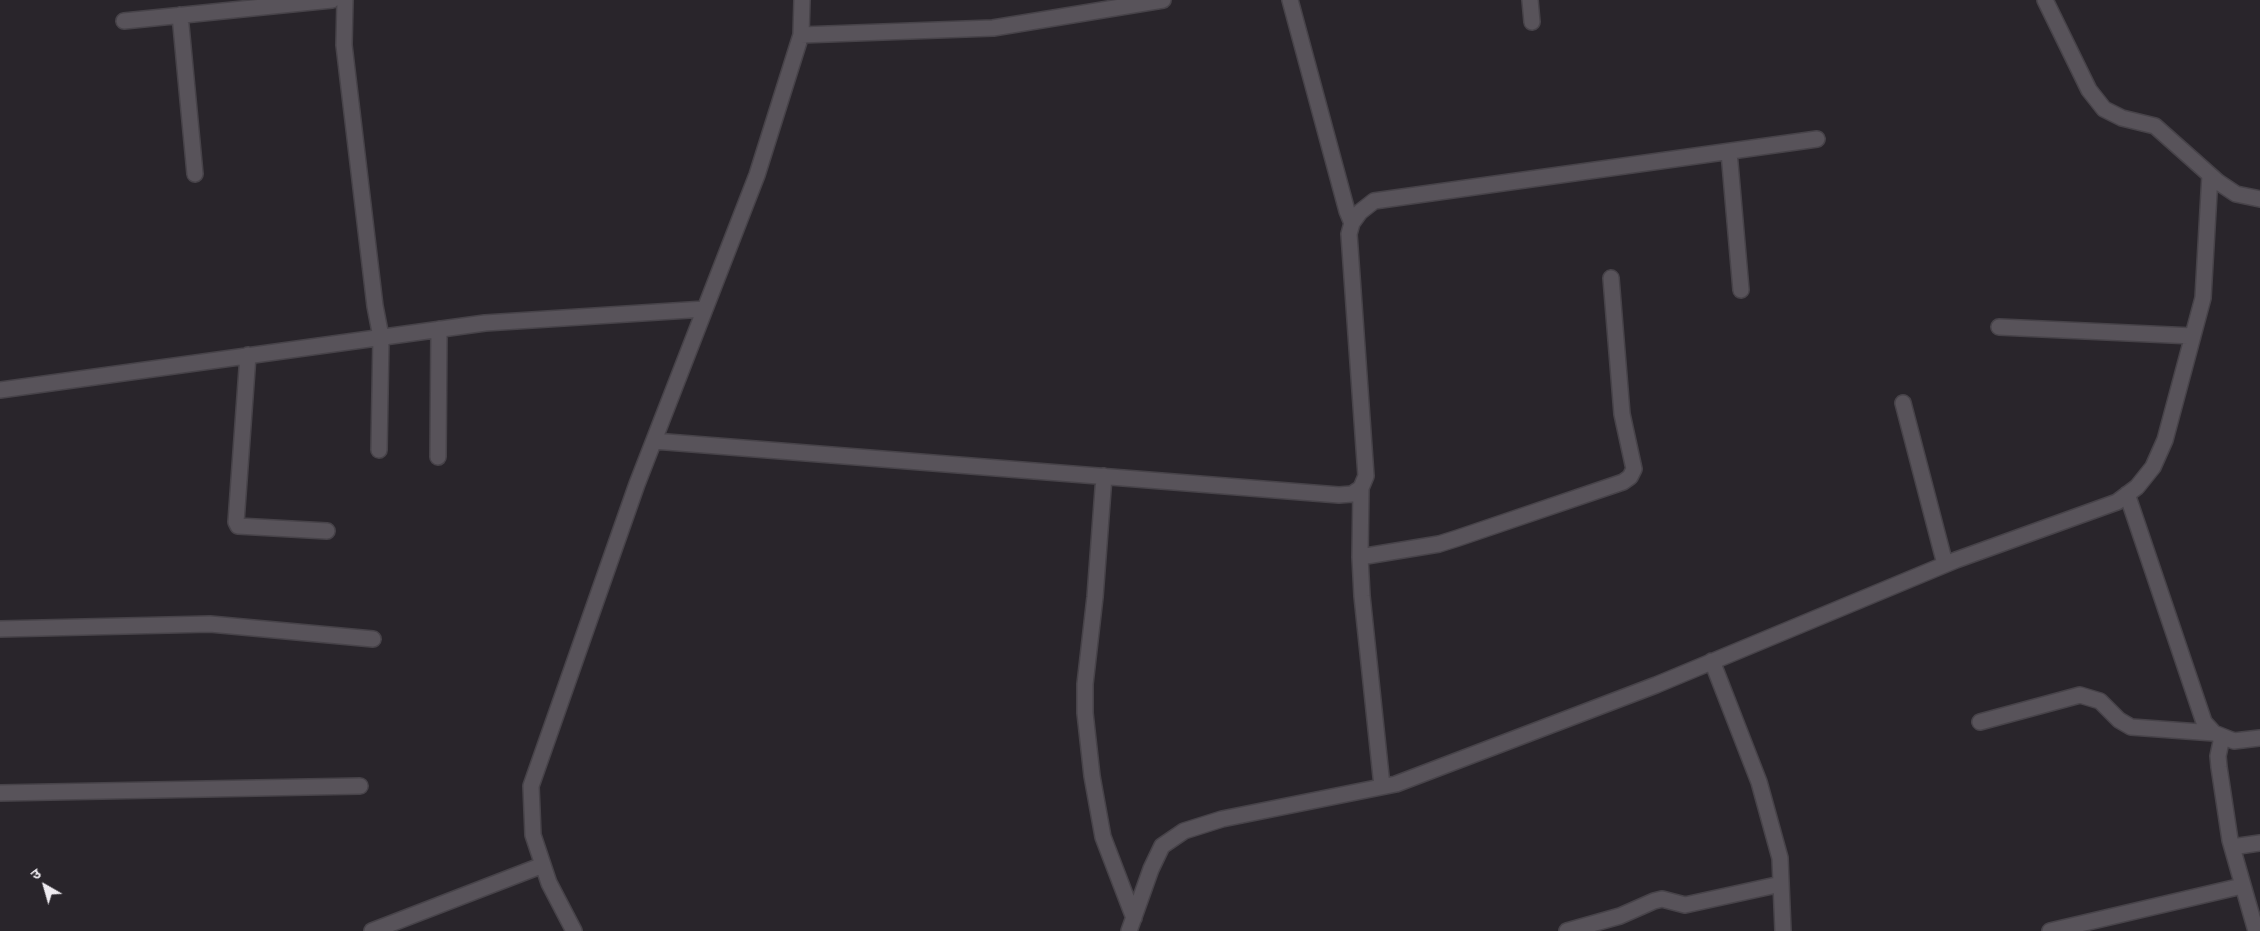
<!DOCTYPE html>
<meta charset="utf-8">
<style>
body{margin:0}
#map{position:relative;width:2260px;height:931px;overflow:hidden;background:#29252b;font-family:"Roboto Serif","Noto Sans Devanagari",serif}
canvas{display:block}
.north{position:absolute;left:20px;top:861px;width:50px;height:50px;-webkit-text-stroke:4px #29252b;paint-order:stroke;rotate:322deg;font-size:14px;font-weight:700;line-height:20px;text-align:center;color:#efecf1}
.north::after{content:'';display:block;margin:auto;width:18px;height:22px;background:#efecf1;clip-path:polygon(50% 0,100% 100%,50% 72%,0 100%)}
</style>
<div id="map">
<canvas width="2260" height="931"></canvas>
<div class="north">उ</div>
</div>
<script>
const ctx = document.querySelector('canvas').getContext('2d');
ctx.lineJoin = 'round';
function poly(rows) {
  const path = new Path2D();
  for (const r of rows) {
    path.moveTo(r[0], r[1]);
    for (let i = 2; i < r.length; i += 2) path.lineTo(r[i], r[i + 1]);
  }
  return path;
}
function trace(path, color, width, dash) {
  ctx.strokeStyle = color;
  ctx.lineWidth = width;
  ctx.lineCap = dash ? 'butt' : 'round';
  ctx.setLineDash(dash || []);
  ctx.stroke(path);
}
const minor = poly([
 [345,0,344,45,375,306,381,337,379,450],
 [1290,0,1347,211,1352,223],
 [1530,0,1532,22],
 [2045,0,2089,90,2104,109,2122,118,2155,126,2218,182,2236,194,2260,199],
 [180,15,195,174],
 [124,21,332,0],
 [801,35,993,28,1163,0],
 [1729,152,1741,290],
 [1999,327,2193,336],
 [248,355,236,522,238,526,327,531],
 [0,390,485,323,705,309],
 [1903,403,1945,564],
 [654,441,1339,495,1352,494,1361,488,1366,476,1349,234,1352,223,1360,212,1374,201,1817,139],
 [438,457,439,329],
 [1104,476,1095,597,1085,684,1085,713,1092,776,1103,837,1134,918],
 [1361,488,1360,557,1362,596,1382,786],
 [2127,494,2204,722,2214,733,2234,741,2260,738],
 [1360,557,1439,544,1458,538,1623,482,1630,477,1634,469,1622,414,1611,278],
 [0,629,210,624,373,639],
 [1712,661,1759,782,1780,858,1783,931],
 [1980,722,2080,695,2100,701,2119,720,2131,727,2214,733],
 [2222,737,2218,756,2219,767,2230,840,2256,931],
 [0,793,360,786],
 [2232,847,2260,843],
 [372,931,543,865],
 [574,931,549,883,533,835,531,786,637,484,757,175,801,35,802,0],
 [1129,931,1151,869,1162,846,1184,831,1222,819,1396,784,1656,685,1956,560,2117,502,2137,487,2153,467,2165,440,2203,298,2210,175],
 [1567,931,1620,916,1654,901,1662,899,1685,905,1781,884],
 [2050,931,2242,886]
]);
trace(minor, '#474349', 18);
trace(minor, '#58535a', 15);
</script>
